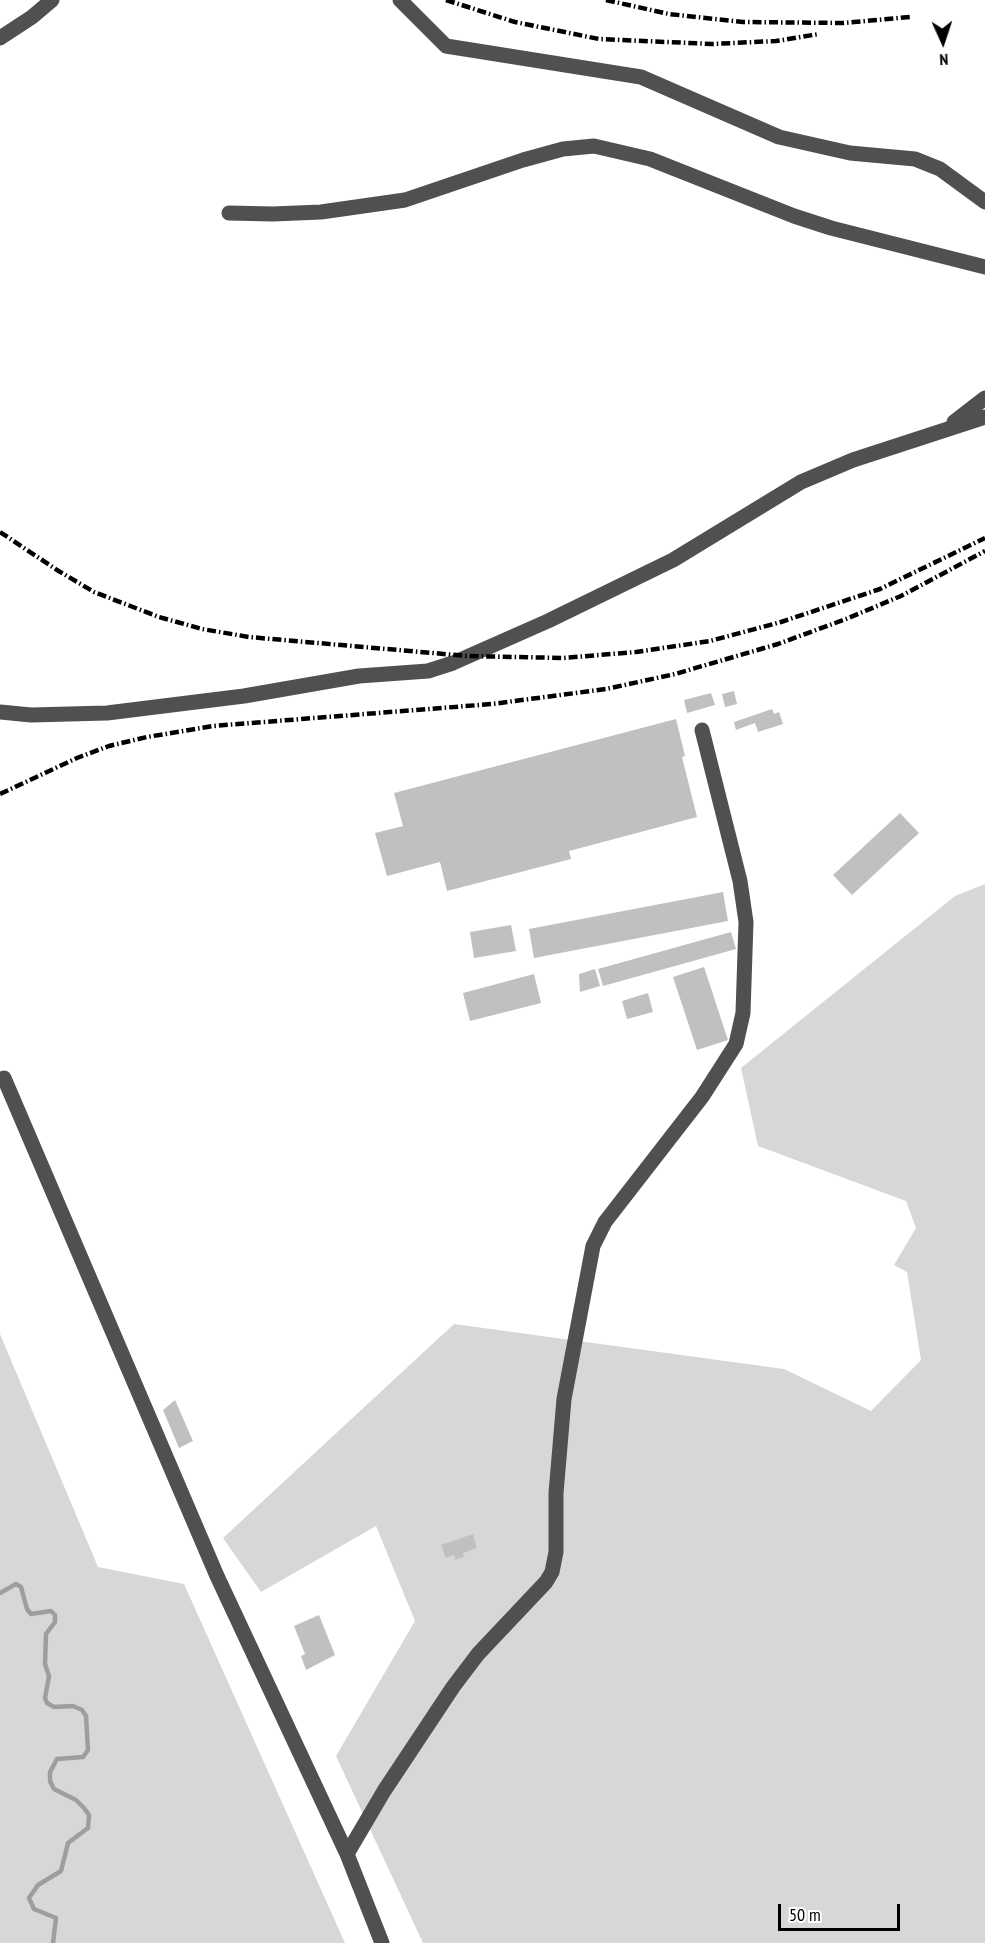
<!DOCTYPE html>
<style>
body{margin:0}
#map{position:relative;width:985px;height:1943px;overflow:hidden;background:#fff;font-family:"PT Sans Narrow",sans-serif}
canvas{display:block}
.north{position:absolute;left:913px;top:12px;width:60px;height:60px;-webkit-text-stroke:4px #fff;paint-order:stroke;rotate:177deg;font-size:16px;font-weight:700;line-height:24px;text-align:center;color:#000}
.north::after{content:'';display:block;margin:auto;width:21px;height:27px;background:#000;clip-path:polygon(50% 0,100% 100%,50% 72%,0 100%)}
.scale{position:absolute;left:778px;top:1904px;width:122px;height:27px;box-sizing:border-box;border:3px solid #000;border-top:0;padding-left:8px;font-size:18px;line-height:21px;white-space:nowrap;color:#000;-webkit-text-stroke:4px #fff;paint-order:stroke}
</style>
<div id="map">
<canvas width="985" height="1943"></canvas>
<div class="north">N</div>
<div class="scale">50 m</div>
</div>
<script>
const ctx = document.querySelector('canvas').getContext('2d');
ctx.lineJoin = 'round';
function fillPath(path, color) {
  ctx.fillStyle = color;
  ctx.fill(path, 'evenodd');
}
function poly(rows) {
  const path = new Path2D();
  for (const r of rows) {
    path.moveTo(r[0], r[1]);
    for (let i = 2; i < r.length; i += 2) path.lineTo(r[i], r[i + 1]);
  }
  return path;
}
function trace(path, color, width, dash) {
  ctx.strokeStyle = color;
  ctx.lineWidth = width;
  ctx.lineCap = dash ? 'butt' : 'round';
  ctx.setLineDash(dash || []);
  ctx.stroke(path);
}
const green = poly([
 [985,884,985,1943,423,1943,336,1756,415,1621,376,1526,261,1592,223,1538,454,1324,784,1369,871,1411,921,1360,907,1272,894,1265,916,1228,906,1201,758,1146,741,1068,955,896],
 [0,1334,98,1567,184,1584,345,1943,0,1943]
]);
const stream = poly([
 [0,1593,16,1584,21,1587,27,1609,31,1614,51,1611,55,1615,55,1622,46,1634,45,1664,49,1676,45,1698,47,1703,54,1707,73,1706,82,1710,86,1716,88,1750,83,1757,57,1759,50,1772,50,1781,54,1789,76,1800,84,1808,89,1815,88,1828,68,1843,61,1871,38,1885,29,1898,34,1909,56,1918,53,1943]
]);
const building = poly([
 [734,691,737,704,725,707,722,694],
 [711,693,715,705,687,713,684,700],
 [772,709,774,714,779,712,783,724,758,732,755,723,736,730,734,722],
 [676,719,685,756,682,757,697,817,569,851,571,859,447,891,440,862,387,876,375,833,403,826,394,793],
 [900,813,919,833,852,895,833,875],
 [723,892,728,921,534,958,529,929],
 [511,925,516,951,474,958,470,932],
 [731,932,736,949,603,986,598,969],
 [704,967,728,1040,697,1050,673,977],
 [595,969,600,986,580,992,579,974],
 [534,974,541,1003,470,1021,463,993],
 [648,993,653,1012,627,1019,622,1001],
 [175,1400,193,1441,179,1448,163,1410],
 [473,1534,477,1548,463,1553,464,1557,455,1560,454,1555,446,1558,441,1545],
 [319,1615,335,1655,306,1670,301,1656,305,1654,294,1626]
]);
const minor = poly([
 [400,0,446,46,641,77,779,137,850,153,915,159,940,169,985,202],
 [0,38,32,17,52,0],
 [229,213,273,214,321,212,405,200,523,160,563,149,594,146,650,159,794,216,831,228,985,267],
 [954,422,985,398],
 [0,712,31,715,107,713,244,696,359,676,428,671,453,663,548,621,673,560,801,482,853,460,985,417],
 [4,1078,217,1576,347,1854,382,1943],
 [347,1854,384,1791,453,1687,478,1654,546,1582,552,1572,556,1552,556,1493,564,1399,593,1246,605,1222,702,1097,736,1044,743,1013,746,922,740,881,702,730]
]);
const rail = poly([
 [446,0,515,22,599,39,712,44,776,41,819,34],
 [606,0,669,14,743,22,844,23,910,17],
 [0,532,57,570,94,592,159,617,202,629,249,637,467,656,563,658,636,652,710,641,781,622,880,589,985,538],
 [0,794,77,758,109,746,147,737,213,726,492,704,606,689,675,674,778,644,846,619,901,596,985,551]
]);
fillPath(green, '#d7d7d7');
trace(stream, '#9e9e9e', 4.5);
fillPath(building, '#c0c0c0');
trace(minor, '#505050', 15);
trace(rail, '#000', 4.5, [9, 3, 1.5, 3]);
</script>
